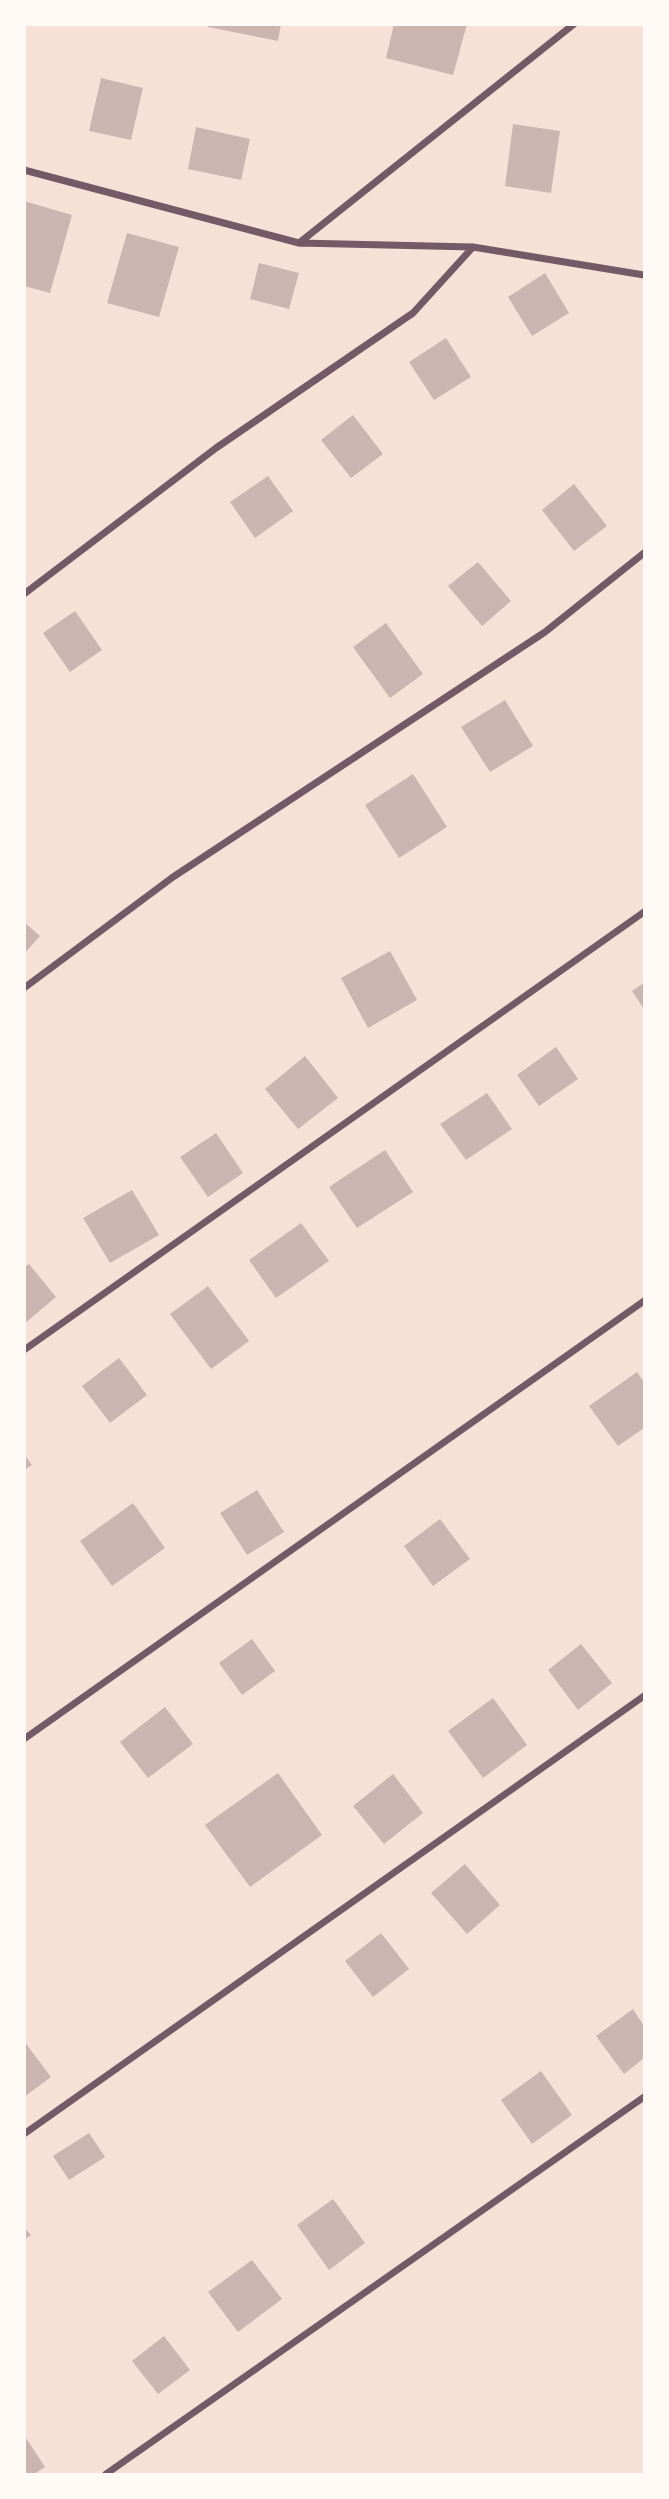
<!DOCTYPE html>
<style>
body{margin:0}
#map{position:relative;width:669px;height:2499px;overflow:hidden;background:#f7e1d7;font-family:"Exo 2",sans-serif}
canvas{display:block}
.frame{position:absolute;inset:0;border:26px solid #fffaf5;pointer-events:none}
</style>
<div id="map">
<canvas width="669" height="2499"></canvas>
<div class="frame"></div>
</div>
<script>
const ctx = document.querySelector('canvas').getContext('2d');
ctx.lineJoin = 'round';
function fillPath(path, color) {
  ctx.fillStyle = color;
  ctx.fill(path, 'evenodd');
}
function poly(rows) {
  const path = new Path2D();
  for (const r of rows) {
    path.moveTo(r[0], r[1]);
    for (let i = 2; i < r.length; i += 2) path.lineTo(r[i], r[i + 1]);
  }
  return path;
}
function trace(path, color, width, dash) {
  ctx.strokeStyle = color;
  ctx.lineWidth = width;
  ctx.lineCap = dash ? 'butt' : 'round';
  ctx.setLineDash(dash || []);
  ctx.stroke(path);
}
const building = poly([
 [208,24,281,24,278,41,208,27],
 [394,24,467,24,453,75,386,58],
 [101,78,143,88,131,140,89,131],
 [513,124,560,131,551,193,505,186],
 [196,127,250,139,241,180,188,169],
 [24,201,72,215,50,293,24,286],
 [127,233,179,247,159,317,107,303],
 [259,263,299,273,289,309,250,299],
 [545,273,569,313,532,336,508,297],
 [446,338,471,377,434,400,409,362],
 [353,415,383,454,351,478,321,440],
 [268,476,293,511,255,538,230,502],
 [574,484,607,526,574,551,542,510],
 [478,562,511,601,482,626,448,586],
 [75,611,102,650,70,672,43,633],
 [386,623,423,674,390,698,353,647],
 [505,700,533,746,490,772,461,727],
 [413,774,447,827,399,858,365,805],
 [24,922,40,936,24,954],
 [390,951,417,1000,368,1028,341,978],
 [644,983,644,1009,632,991],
 [556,1047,578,1079,539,1106,517,1075],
 [305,1056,338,1098,298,1129,265,1089],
 [487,1093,512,1129,466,1160,440,1124],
 [216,1133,243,1173,208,1197,180,1157],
 [385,1150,413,1192,357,1228,329,1187],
 [132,1190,159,1235,110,1263,83,1218],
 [301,1223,329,1261,276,1298,249,1260],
 [29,1264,56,1297,24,1324,24,1267],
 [208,1286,249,1341,211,1369,170,1314],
 [119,1358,147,1395,110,1423,82,1386],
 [637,1372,644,1382,644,1428,618,1446,589,1406],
 [24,1454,32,1465,24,1470],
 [257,1490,284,1532,247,1555,220,1513],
 [133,1503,165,1548,112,1586,80,1541],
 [440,1519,470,1559,433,1586,404,1546],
 [252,1639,275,1671,242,1695,219,1663],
 [581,1644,612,1683,578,1710,548,1670],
 [493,1698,527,1745,483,1778,448,1731],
 [165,1707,193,1744,148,1778,120,1742],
 [278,1773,322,1835,250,1887,205,1825],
 [393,1774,423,1813,384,1844,353,1806],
 [465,1864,500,1905,467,1934,431,1893],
 [381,1933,409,1969,373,1997,345,1961],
 [633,2009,644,2026,644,2058,624,2074,596,2036],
 [24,2041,51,2077,24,2097],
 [541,2071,572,2115,532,2144,501,2100],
 [89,2133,105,2157,69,2180,53,2156],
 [333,2199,365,2243,329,2270,297,2225],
 [24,2227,31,2235,24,2240],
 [252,2260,282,2299,238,2332,208,2292],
 [164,2336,190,2370,158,2394,132,2361],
 [24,2435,45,2467,34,2474,24,2474]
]);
const minor = poly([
 [24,170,299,243,473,247,644,275],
 [299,243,574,24],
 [24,594,216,448,413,313,473,247],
 [24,988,173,877,545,632,644,553],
 [24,1350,644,912],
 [24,1739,644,1301],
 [24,2134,644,1696],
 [106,2474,644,2097]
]);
fillPath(building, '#ccb4b1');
trace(minor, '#755966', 7);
</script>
